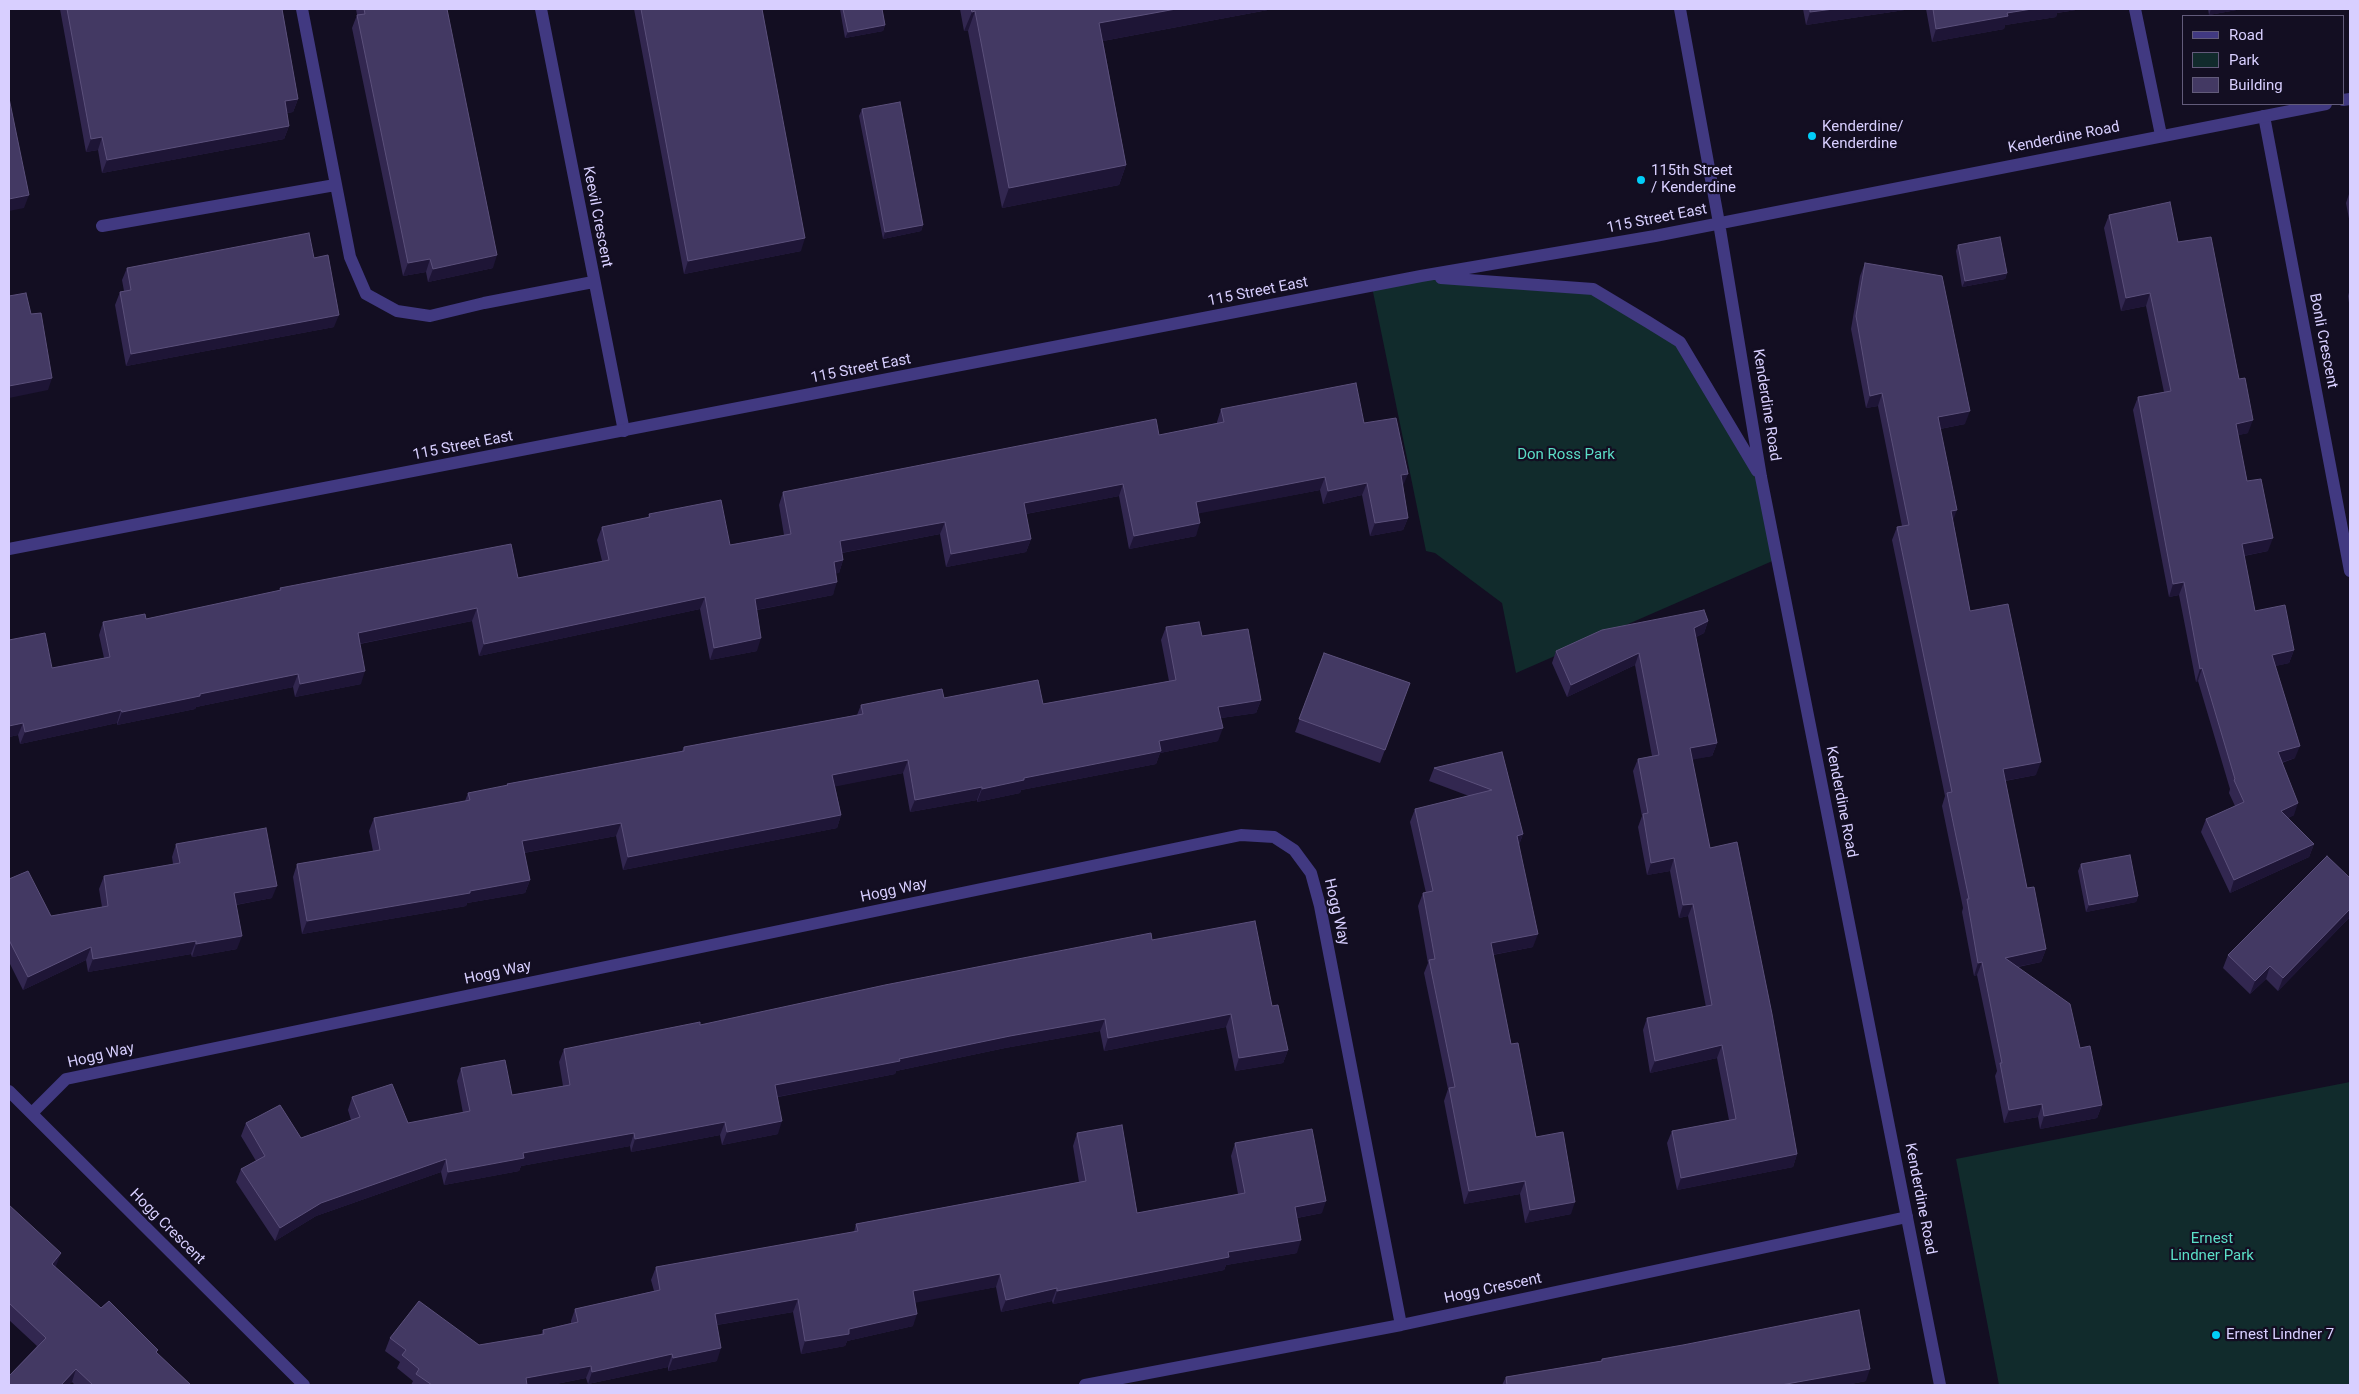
<!DOCTYPE html>
<style>
body{margin:0}
#map{position:relative;width:2359px;height:1394px;overflow:hidden;background:#130e22;font-family:Roboto,sans-serif}
canvas{display:block}
.frame{position:absolute;inset:0;border:10px solid #d8cfff;pointer-events:none}
.legend{position:absolute;left:2182px;top:15px;width:162px;height:90px;box-sizing:border-box;background:#130e22;border:1px solid #625b7a;margin:0;padding:6px 9px;list-style:none;font-size:15px;color:#d8cfff}
.legend li{display:flex;align-items:center;gap:10px;height:25px}
.legend b{width:25px;border:1px solid #625b7a}
</style>
<div id="map">
<canvas width="2359" height="1394"></canvas>
<div class="frame"></div>
<ul class="legend">
<li><b style="height:6px;background:#413981"></b>Road</li>
<li><b style="height:14px;background:#112b2c"></b>Park</li>
<li><b style="height:14px;background:#433963"></b>Building</li>
</ul>
</div>
<script>
const ctx = document.querySelector('canvas').getContext('2d');
ctx.lineJoin = 'round';
function fillPath(path, color) {
  ctx.fillStyle = color;
  ctx.fill(path, 'evenodd');
}
function poly(rows) {
  const path = new Path2D();
  for (const r of rows) {
    path.moveTo(r[0], r[1]);
    for (let i = 2; i < r.length; i += 2) path.lineTo(r[i], r[i + 1]);
  }
  return path;
}
function trace(path, color, width, dash) {
  ctx.strokeStyle = color;
  ctx.lineWidth = width;
  ctx.lineCap = dash ? 'butt' : 'round';
  ctx.setLineDash(dash || []);
  ctx.stroke(path);
}
function label(font, color, halo, rows, align = 'center') {
  ctx.font = font + ' Roboto,sans-serif';
  ctx.lineWidth = 4.5;
  ctx.setLineDash([]);
  ctx.textBaseline = 'middle';
  ctx.strokeStyle = halo;
  ctx.fillStyle = color;
  for (const [text, x, y, turn = 0] of rows) {
    ctx.save();
    ctx.translate(x, y);
    ctx.rotate((+turn || 0) * Math.PI / 180);
    ctx.textAlign = isNaN(turn) ? turn : align;
    if (halo) ctx.strokeText(text, 0, 0);
    ctx.fillText(text, 0, 0);
    ctx.restore();
  }
}
const green = poly([
 [1421,276,1593,289,1680,342,1761,477,1777,559,1516,673,1502,603,1435,553,1426,551,1372,287],
 [2350,1082,2350,1385,1999,1385,1956,1159]
]);
const minor = poly([
 [302,9,350,257,366,294,397,311,430,316,484,303,593,282],
 [541,9,624,431],
 [2135,9,2161,135],
 [2264,116,2350,571],
 [102,226,335,185],
 [9,1091,304,1385],
 [32,1113,66,1079,1241,835,1274,837,1294,850,1311,873,1320,906,1401,1325],
 [1085,1385,1401,1325,1907,1217]
]);
const tertiary = poly([
 [1680,9,1719,223,1761,477,1940,1385],
 [2343,100,2350,99],
 [1441,278,1593,289,1648,322,1680,342,1757,471],
 [9,549,1421,276,1655,236,2326,104]
]);
const wall = poly([
 [60,9,282,9,298,99,293,112,287,113,289,126,284,139,102,173,98,150,86,152],
 [356,9,447,9,493,268,428,282,426,272,403,276,352,28,357,15],
 [634,9,762,9,801,251,684,274],
 [840,9,882,9,885,25,883,31,845,38],
 [960,9,1273,9,1103,41,1126,165,1119,185,1002,208,968,31,964,31],
 [1803,9,1911,9,1806,25],
 [1926,9,2082,9,2057,13,2056,17,2005,25,2004,29,1932,42],
 [2208,9,2242,9,2209,15],
 [862,109,923,225,921,231,883,239,859,116],
 [2350,191,2350,224,2346,203],
 [2109,215,2178,242,2248,433,2238,435,2247,481,2268,551,2244,556,2255,611,2294,650,2289,663,2275,666,2295,758,2282,763,2294,815,2288,818,2314,844,2309,857,2230,893,2201,832,2206,819,2235,806,2229,793,2230,789,2198,681,2196,682,2179,595,2169,597,2133,410,2138,397,2164,392,2146,306,2121,311,2104,228],
 [1958,245,2007,273,2005,279,1962,287,1956,251],
 [314,258,334,327,126,366,115,305,120,292,124,291,122,280,127,268],
 [1865,263,1965,424,1940,429,1953,521,1970,611,2036,775,2005,781,2027,888,2046,949,2041,962,2018,967,2080,1048,2102,1105,2097,1118,2040,1129,2038,1117,2004,1123,1995,1076,1997,1071,1977,975,1974,976,1962,912,1963,908,1942,806,1945,796,1892,540,1897,527,1902,526,1878,406,1866,408,1851,329,1860,276],
 [2350,289,2350,310,2348,296],
 [1221,409,1364,423,1403,486,1408,518,1403,530,1370,536,1362,495,1323,504,1320,490,1198,513,1196,536,1129,549,1119,496,1026,514,1031,539,1026,552,946,567,940,534,842,553,843,560,839,573,836,573,833,595,757,610,757,651,710,660,700,609,479,656,472,621,360,644,361,684,295,697,293,687,196,707,195,709,117,725,117,723,20,744,18,735,9,737,52,668,104,658,99,635,103,622,146,619,279,591,280,588,518,578,602,561,597,540,602,527,648,518,649,514,730,545,784,535,779,505,783,492,1159,435,1217,423,1217,422],
 [1708,621,1704,633,1696,637,1717,743,1712,756,1692,759,1710,848,1797,1154,1793,1167,1677,1190,1667,1143,1672,1131,1729,1120,1717,1058,1650,1073,1643,1030,1647,1018,1706,1007,1688,916,1679,918,1670,871,1647,875,1638,827,1642,816,1633,771,1638,759,1652,756,1635,665,1567,697,1552,663,1556,651],
 [1166,627,1202,636,1261,700,1256,713,1221,718,1218,741,1160,753,1156,764,1021,790,1020,793,977,802,977,800,910,812,903,773,835,786,841,815,837,828,623,870,616,836,524,853,530,880,525,893,467,903,466,906,302,934,293,877,297,864,373,851,369,831,374,818,465,801,468,793,506,786,507,784,682,751,684,747,857,715,861,705,944,698,1043,704,1169,681,1161,640],
 [1324,653,1410,683,1380,763,1295,732],
 [1502,752,1523,834,1519,845,1533,947,1493,955,1511,1044,1536,1137,1571,1214,1525,1223,1520,1194,1464,1204,1444,1101,1448,1089,1424,973,1428,963,1418,906,1423,893,1426,893,1410,822,1415,809,1469,796,1429,781,1434,768],
 [176,844,272,898,236,905,237,949,192,957,191,954,88,972,86,960,23,990,9,962,9,879,51,916,102,907,99,889,104,876,173,864,172,857],
 [2081,864,2138,896,2136,902,2086,912,2078,871],
 [2350,878,2350,917,2278,991,2266,979,2250,994,2223,968,2228,955],
 [1152,940,1272,1006,1288,1050,1283,1063,1235,1071,1226,1027,1104,1051,1100,1031,1005,1048,896,1071,895,1074,778,1097,778,1134,722,1145,720,1135,631,1152,630,1146,521,1166,519,1171,444,1185,441,1172,316,1216,275,1241,236,1182,241,1169,256,1161,241,1136,246,1123,301,1138,351,1120,348,1110,352,1097,408,1123,463,1113,457,1081,461,1068,512,1095,563,1086,559,1062,564,1049,700,1025],
 [1077,1133,1137,1213,1238,1194,1231,1156,1235,1143,1322,1213,1297,1218,1297,1253,1226,1265,1224,1270,1053,1304,1052,1301,1001,1312,996,1287,915,1302,913,1326,847,1341,845,1346,801,1354,793,1312,717,1325,717,1361,668,1371,668,1367,588,1384,586,1378,551,1385,411,1385,413,1381,397,1368,400,1362,385,1351,390,1338,479,1345,541,1335,543,1330,571,1323,571,1321,575,1309,654,1291,651,1280,656,1267,854,1232,856,1224,1079,1182,1073,1146],
 [9,1205,56,1266,55,1267,101,1308,157,1353,191,1385,75,1385,72,1382,68,1385,9,1385,9,1376,37,1346,9,1320],
 [1602,1359,1866,1381,1846,1385,1502,1385,1506,1377,1601,1361]
]);
const shadedWall = poly([
 [1176,9,1273,9,1092,43,1099,23],
 [1834,9,1911,9,1806,25,1810,12],
 [2032,9,2082,9,2057,13,2056,17,2005,25,2004,29,1932,42,1936,29,2007,13],
 [2211,9,2242,9,2209,15],
 [975,11,968,31,964,31,972,12],
 [885,25,883,31,845,38,848,32],
 [298,99,293,112,280,114,285,101],
 [289,126,284,139,102,173,107,160],
 [102,137,98,150,86,152,91,139],
 [1126,165,1119,185,1002,208,1009,188],
 [29,195,24,208,9,211,9,199],
 [923,225,921,231,883,239,885,232],
 [805,238,801,251,684,274,688,261],
 [497,255,493,268,428,282,433,269],
 [430,259,426,272,403,276,408,263],
 [2007,273,2005,279,1962,287,1965,281],
 [2150,293,2146,306,2121,311,2126,298],
 [339,315,334,327,126,366,131,354],
 [52,378,48,390,9,398,9,386],
 [1882,393,1878,406,1866,408,1870,396],
 [1970,411,1965,424,1934,430,1938,417],
 [2253,420,2248,433,2231,437,2236,424],
 [1408,474,1403,486,1401,475],
 [1325,477,1320,490,1191,515,1196,502],
 [1367,483,1362,495,1323,504,1328,491],
 [1123,484,1119,496,1020,515,1024,503],
 [1957,510,1952,523,1951,511],
 [1408,518,1403,530,1370,536,1375,523],
 [945,522,940,534,835,554,840,541],
 [1200,523,1196,536,1129,549,1134,536],
 [2273,538,2268,551,2237,557,2242,544],
 [1031,539,1026,552,946,567,951,554],
 [843,560,839,573,830,575,834,562],
 [837,582,833,595,750,611,755,599],
 [2184,582,2179,595,2169,597,2173,584],
 [705,597,700,609,479,656,484,644],
 [477,608,472,621,353,645,358,633],
 [1708,621,1704,633,1690,640,1694,628],
 [761,638,757,651,710,660,714,648],
 [2294,650,2289,663,2267,668,2272,655],
 [1639,653,1635,665,1567,697,1571,685],
 [2202,668,2198,681,2196,682,2200,669],
 [365,671,361,684,295,697,300,684],
 [298,674,293,687,196,707,195,709,117,725,122,712,200,694],
 [1261,700,1256,713,1214,719,1218,707],
 [121,710,117,723,20,744,25,732],
 [23,723,18,735,9,737,9,726],
 [1223,728,1218,741,1160,753,1156,764,1021,790,1020,793,977,802,982,789,1159,741],
 [1717,743,1712,756,1686,761,1690,748],
 [2300,746,2295,758,2273,765,2278,752],
 [908,760,903,773,828,788,832,775],
 [2041,762,2036,775,1998,782,2003,769],
 [982,787,977,800,910,812,915,800],
 [2298,803,2294,815,2276,824,2281,811],
 [841,815,837,828,623,870,628,857],
 [621,823,616,836,517,854,522,841],
 [1523,834,1518,847,1517,836],
 [2314,844,2309,857,2230,893,2234,880],
 [1674,858,1670,871,1647,875,1651,863],
 [530,880,525,893,467,903,466,906,302,934,307,921],
 [277,886,272,898,229,906,234,893],
 [2138,896,2136,902,2086,912,2089,905],
 [1693,904,1688,916,1679,918,1683,905],
 [2350,909,2350,917,2278,991,2283,978],
 [1538,934,1533,947,1486,956,1491,943],
 [242,936,237,949,192,957,196,944],
 [196,941,191,954,88,972,93,959],
 [91,947,86,960,23,990,28,977],
 [2046,949,2041,962,2000,970,2005,958],
 [1982,962,1977,975,1974,976,1978,963],
 [2270,966,2266,979,2250,994,2255,981],
 [1231,1014,1226,1027,1104,1051,1108,1038],
 [1105,1019,1100,1031,1005,1048,896,1071,895,1074,771,1098,775,1085,1010,1036],
 [1722,1045,1717,1058,1650,1073,1655,1061],
 [1288,1050,1283,1063,1235,1071,1239,1058],
 [2042,1104,2038,1117,2004,1123,2009,1110],
 [2102,1105,2097,1118,2040,1129,2044,1116],
 [782,1121,778,1134,722,1145,727,1132],
 [725,1122,720,1135,631,1152,635,1139],
 [634,1133,630,1146,521,1166,519,1171,444,1185,448,1172,523,1153],
 [1797,1154,1793,1167,1677,1190,1681,1178],
 [446,1159,441,1172,316,1216,275,1241,280,1228,321,1203],
 [1525,1181,1520,1194,1464,1204,1469,1191],
 [1326,1201,1322,1213,1291,1219,1295,1207],
 [1575,1202,1571,1214,1525,1223,1530,1210],
 [1301,1240,1297,1253,1226,1265,1224,1270,1053,1304,1057,1291,1228,1252],
 [61,1253,56,1266,47,1277,52,1264],
 [1000,1274,996,1287,909,1304,913,1291],
 [1057,1288,1052,1301,1001,1312,1006,1300],
 [798,1299,793,1312,710,1326,715,1314],
 [917,1314,913,1326,847,1341,845,1346,801,1354,805,1341,849,1329],
 [721,1348,717,1361,668,1371,673,1358],
 [672,1354,668,1367,588,1384,592,1372],
 [591,1366,586,1378,551,1385,523,1385,526,1378],
 [76,1369,72,1382,68,1385,61,1385],
 [1870,1369,1866,1381,1846,1385,1781,1385]
]);
const building = poly([
 [67,9,282,9,298,99,285,101,289,126,107,160,102,137,91,139,67,9],
 [364,9,447,9,497,255,433,269,430,259,408,263,357,15,365,14,364,9],
 [641,9,762,9,805,238,688,261,641,9],
 [843,9,882,9,885,25,848,32,843,9],
 [971,9,1176,9,1099,23,1126,165,1009,188,975,11,972,12,971,9],
 [1810,9,1834,9,1810,12,1810,9],
 [1933,9,2032,9,2007,13,2008,16,1936,29,1933,9],
 [9,98,29,195,9,199,9,98],
 [900,102,923,225,885,232,862,109,900,102],
 [2170,202,2178,242,2211,237,2239,379,2245,378,2253,420,2236,424,2247,481,2261,479,2273,538,2242,544,2255,611,2285,605,2294,650,2272,655,2300,746,2278,752,2298,803,2281,811,2314,844,2234,880,2206,819,2244,802,2234,780,2235,779,2202,668,2200,669,2184,582,2173,584,2138,397,2171,391,2150,293,2126,298,2109,215,2170,202],
 [309,233,314,258,328,255,339,315,131,354,120,292,131,290,127,268,309,233],
 [2000,237,2007,273,1965,281,1958,245,2000,237],
 [1865,263,1942,276,1970,411,1938,417,1957,510,1951,511,1970,611,2008,604,2041,762,2003,769,2027,888,2034,887,2046,949,2005,958,2070,1004,2080,1048,2090,1046,2102,1105,2044,1116,2042,1104,2009,1110,2000,1063,2002,1063,1982,962,1978,963,1967,899,1969,899,1947,793,1952,792,1897,527,1909,525,1882,393,1870,396,1856,316,1865,263],
 [26,293,31,314,41,313,52,378,9,386,9,296,26,293],
 [1356,383,1364,423,1396,418,1408,474,1401,475,1408,518,1375,523,1367,483,1328,491,1325,477,1196,502,1200,523,1134,536,1123,484,1024,503,1031,539,951,554,945,522,840,541,843,560,834,562,837,582,755,599,761,638,714,648,705,597,484,644,477,608,358,633,365,671,300,684,298,674,200,694,200,696,122,712,121,710,25,732,23,723,9,726,9,640,45,633,52,668,110,657,103,622,145,614,146,619,281,590,280,588,511,544,518,578,609,560,602,527,650,517,649,514,721,500,730,545,791,534,783,492,1156,419,1159,435,1224,422,1221,409,1356,383],
 [1704,610,1708,621,1694,628,1717,743,1690,748,1710,848,1737,842,1772,1014,1797,1154,1681,1178,1672,1131,1736,1119,1722,1045,1655,1061,1647,1018,1712,1005,1693,904,1683,905,1674,858,1651,863,1643,814,1648,813,1638,759,1659,755,1639,653,1571,685,1556,651,1602,630,1704,610],
 [1199,622,1202,636,1248,629,1261,700,1218,707,1223,728,1159,741,1161,751,1024,778,1024,780,982,789,982,787,915,800,908,760,832,775,841,815,628,857,621,823,522,841,530,880,470,891,470,893,307,921,297,864,380,850,374,818,470,800,468,793,508,785,507,784,684,751,684,747,863,714,861,705,942,689,944,698,1038,680,1043,704,1176,680,1166,627,1199,622],
 [1324,653,1410,683,1385,750,1299,719,1324,653],
 [1502,752,1523,834,1517,836,1538,934,1491,943,1511,1044,1518,1043,1536,1137,1563,1132,1575,1202,1530,1210,1525,1181,1469,1191,1449,1088,1455,1087,1429,960,1435,959,1423,893,1433,891,1415,809,1492,790,1434,768,1502,752],
 [266,828,277,886,234,893,242,936,196,944,196,941,93,959,91,947,28,977,9,940,9,879,28,871,51,916,108,906,104,876,180,863,176,844,266,828],
 [2130,855,2138,896,2089,905,2081,864,2130,855],
 [2327,856,2350,878,2350,909,2283,978,2270,966,2255,981,2228,955,2327,856],
 [1255,921,1272,1006,1278,1005,1288,1050,1239,1058,1231,1014,1108,1038,1105,1019,1010,1036,899,1059,900,1061,775,1085,782,1121,727,1132,725,1122,635,1139,634,1133,523,1153,524,1158,448,1172,446,1159,321,1203,280,1228,241,1169,265,1156,246,1123,280,1105,301,1138,360,1117,352,1097,392,1084,408,1123,470,1111,461,1068,505,1060,512,1095,570,1085,564,1049,700,1022,700,1025,885,985,1151,933,1152,940,1255,921],
 [1122,1125,1137,1213,1245,1193,1235,1143,1312,1129,1326,1201,1295,1207,1301,1240,1228,1252,1229,1257,1057,1291,1057,1288,1006,1300,1000,1274,913,1291,917,1314,849,1329,849,1334,805,1341,798,1299,715,1314,721,1348,673,1358,672,1354,592,1372,591,1366,526,1378,527,1385,432,1385,416,1374,419,1369,402,1355,406,1350,390,1338,419,1301,479,1345,544,1334,543,1330,578,1322,575,1309,660,1290,656,1267,858,1231,856,1224,1086,1181,1077,1133,1122,1125],
 [9,1205,61,1253,52,1264,101,1308,109,1301,158,1350,156,1352,191,1385,93,1385,76,1369,61,1385,10,1385,9,1384,9,1376,46,1338,9,1303,9,1205],
 [1859,1310,1870,1369,1781,1385,1507,1385,1506,1377,1602,1361,1602,1359,1683,1345,1859,1310]
]);
const markers = [
 [1812,136,5,"#01cdf8"],
 [1641,180,5,"#01cdf8"],
 [2216,1335,5,"#01cdf8"]
];
const poiNames = [
 ["Kenderdine/",1822,127],
 ["Kenderdine",1822,144],
 ["115th Street",1651,171],
 ["/ Kenderdine",1651,188],
 ["Ernest Lindner 7",2226,1335]
];
const streetNames = [
 ["Kenderdine Road",2064,138,-11],
 ["Keevil Crescent",597,217,79],
 ["115 Street East",1657,219,-11],
 ["115 Street East",1258,292,-11],
 ["Bonli Crescent",2323,341,79],
 ["115 Street East",861,369,-11],
 ["Kenderdine Road",1766,405,81],
 ["115 Street East",463,446,-11],
 ["Kenderdine Road",1841,802,79],
 ["Hogg Way",894,891,-12],
 ["Hogg Way",1336,912,77],
 ["Hogg Way",498,973,-12],
 ["Hogg Way",101,1056,-13],
 ["Kenderdine Road",1920,1199,79],
 ["Hogg Crescent",167,1227,45],
 ["Hogg Crescent",1493,1289,-12]
];
const parkNames = [
 ["Don Ross Park",1566,455],
 ["Ernest",2212,1239],
 ["Lindner Park",2212,1256]
];
fillPath(green, '#112b2c');
trace(minor, '#413981', 12);
trace(tertiary, '#413981', 12);
fillPath(wall, '#322750');
fillPath(shadedWall, '#1e1536');
fillPath(building, '#433963');
trace(building, '#5b507b', 1);
for (const [x, y, r, color] of markers) {
  const dot = new Path2D();
  dot.arc(x, y, r, 0, 2 * Math.PI);
  ctx.fillStyle = color;
  ctx.fill(dot);
  trace(dot, '#130e22', 2);
}
label('15px', '#d8cfff', '#130e22', poiNames, 'left');
label('15px', '#d8cfff', '#130e22', streetNames);
label('15px', '#5bdec7', '#130e22', parkNames);
</script>
